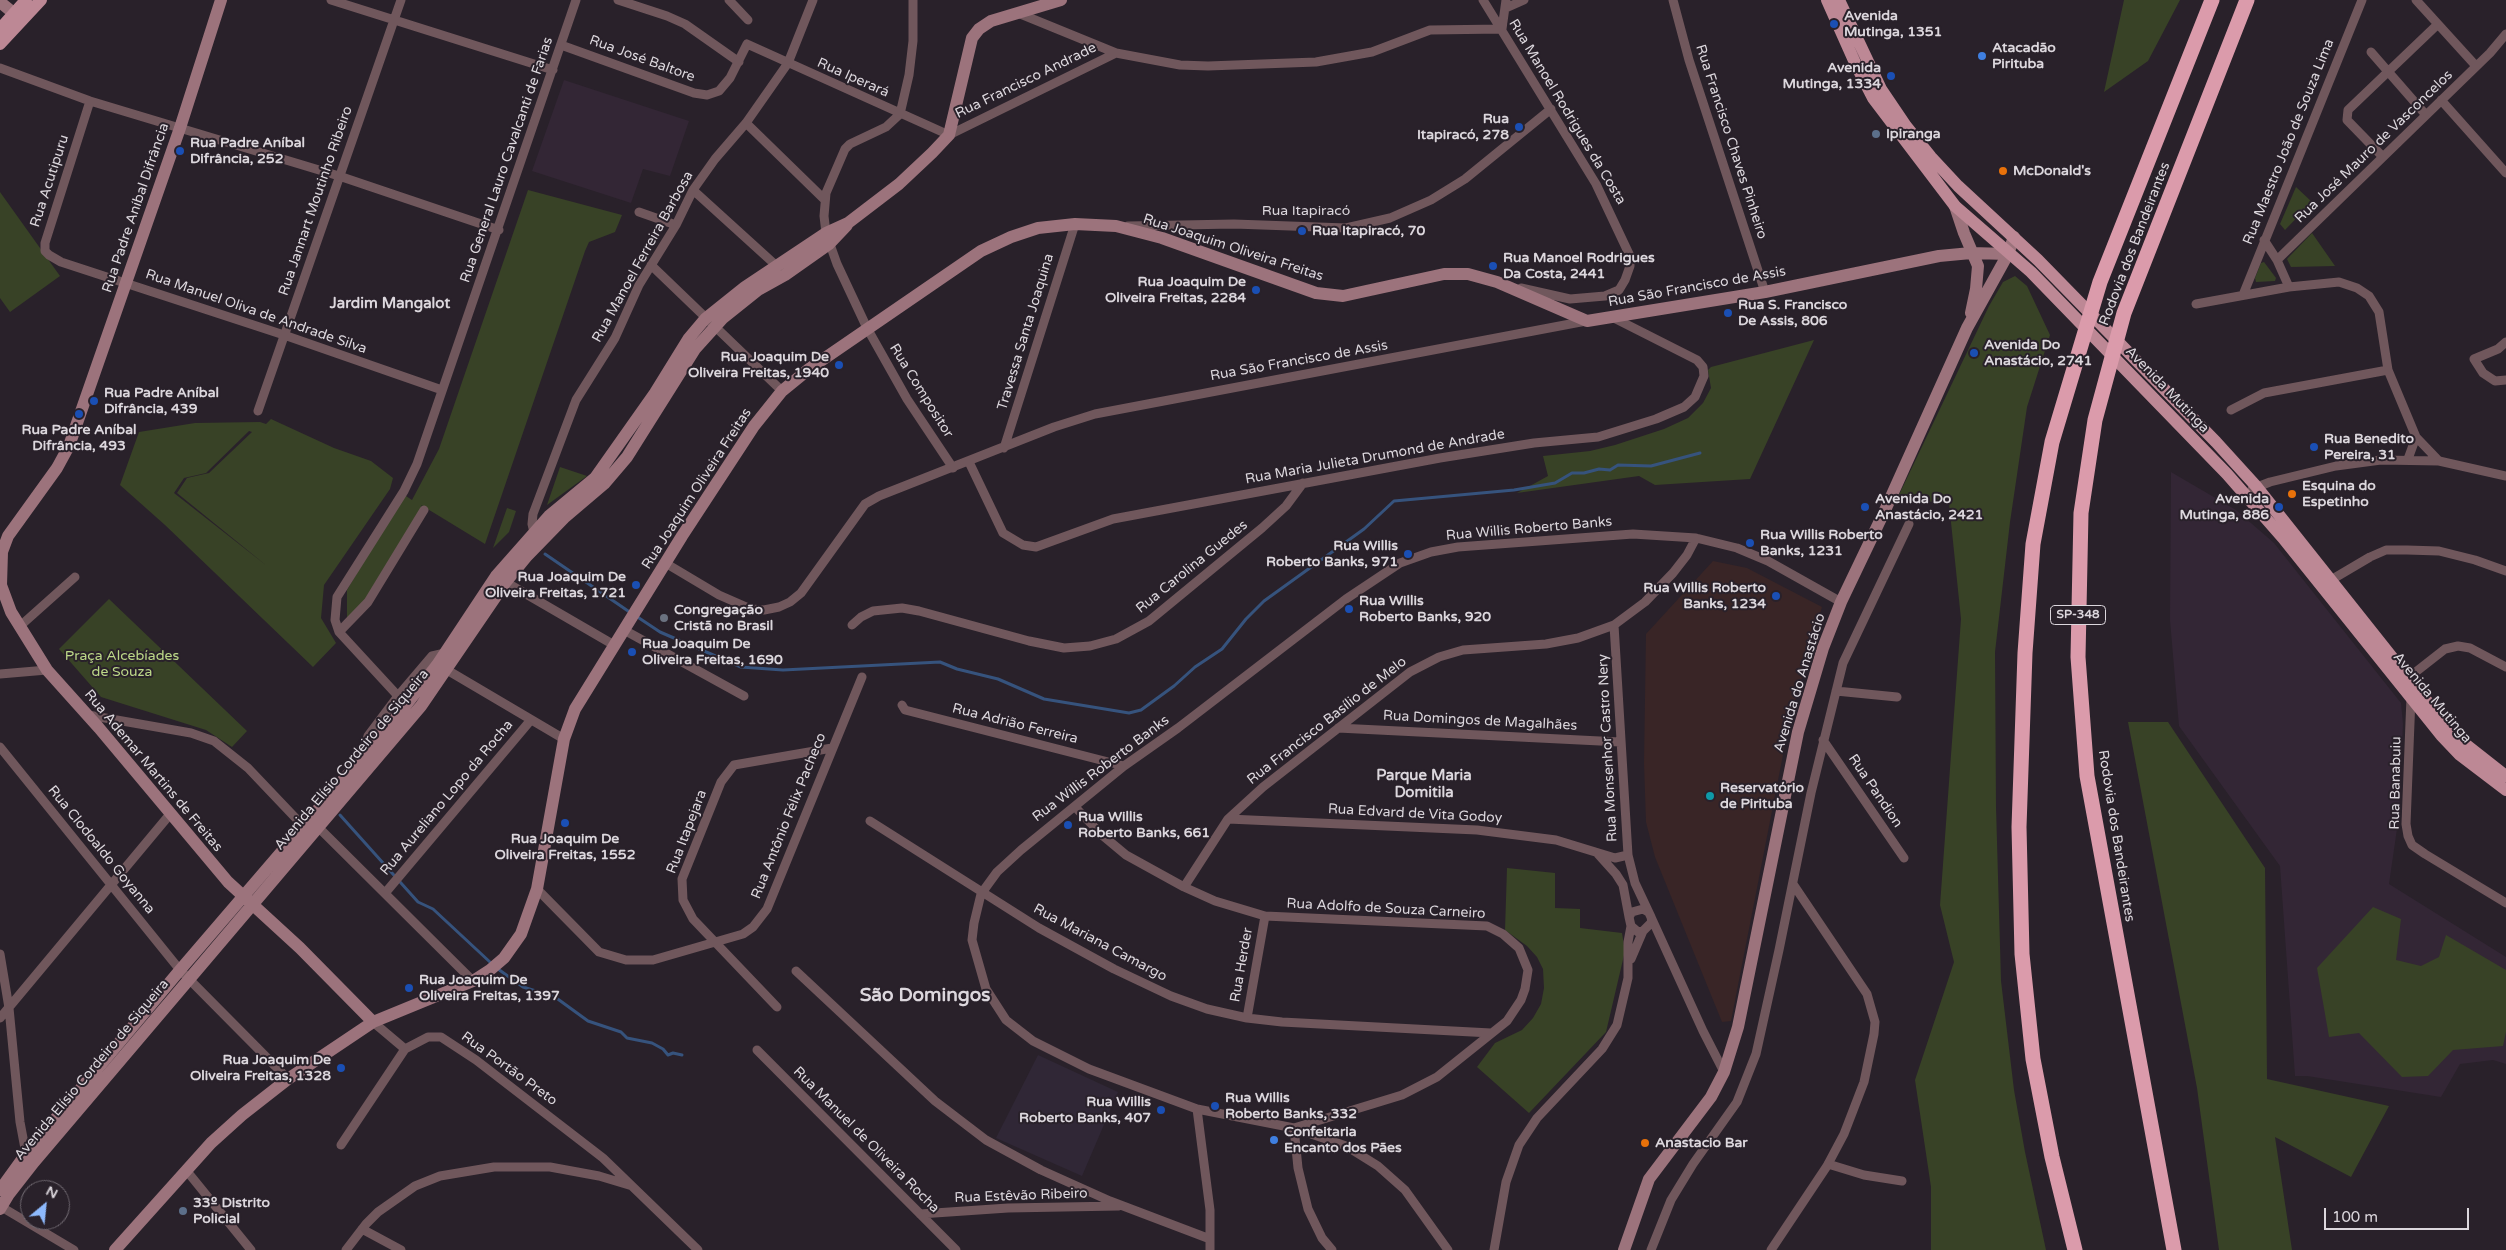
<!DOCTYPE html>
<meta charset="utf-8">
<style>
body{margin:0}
#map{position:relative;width:2506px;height:1250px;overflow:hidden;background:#29212a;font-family:"Varela Round",sans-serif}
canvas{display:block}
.north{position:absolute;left:20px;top:1180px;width:50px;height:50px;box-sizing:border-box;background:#29212a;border:1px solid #716a72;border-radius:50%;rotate:28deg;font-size:14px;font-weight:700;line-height:20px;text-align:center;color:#dcd7dd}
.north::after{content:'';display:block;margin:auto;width:18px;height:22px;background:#8db9fc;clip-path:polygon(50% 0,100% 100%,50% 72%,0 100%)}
.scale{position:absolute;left:2324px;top:1208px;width:145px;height:22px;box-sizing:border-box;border:2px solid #dcd7dd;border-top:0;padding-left:6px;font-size:15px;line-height:18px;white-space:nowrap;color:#dcd7dd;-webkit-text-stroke:4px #29212a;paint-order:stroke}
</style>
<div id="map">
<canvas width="2506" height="1250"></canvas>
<div class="north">N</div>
<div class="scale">100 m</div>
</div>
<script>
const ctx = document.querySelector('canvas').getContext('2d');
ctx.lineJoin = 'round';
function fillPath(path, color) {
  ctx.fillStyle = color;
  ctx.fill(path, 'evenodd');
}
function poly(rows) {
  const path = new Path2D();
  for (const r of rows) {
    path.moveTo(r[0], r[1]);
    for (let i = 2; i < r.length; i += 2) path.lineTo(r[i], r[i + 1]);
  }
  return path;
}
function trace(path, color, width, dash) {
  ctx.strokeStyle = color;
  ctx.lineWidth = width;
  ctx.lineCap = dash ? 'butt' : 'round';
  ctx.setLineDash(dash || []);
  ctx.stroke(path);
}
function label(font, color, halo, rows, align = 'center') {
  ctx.font = font + ' "Varela Round",sans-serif';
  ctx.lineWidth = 4;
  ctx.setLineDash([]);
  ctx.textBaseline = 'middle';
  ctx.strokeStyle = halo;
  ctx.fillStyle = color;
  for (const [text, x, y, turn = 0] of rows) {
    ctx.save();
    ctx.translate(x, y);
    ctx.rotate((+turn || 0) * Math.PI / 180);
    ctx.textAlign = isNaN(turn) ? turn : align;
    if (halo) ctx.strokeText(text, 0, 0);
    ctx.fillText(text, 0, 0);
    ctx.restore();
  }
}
const commercial = poly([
 [1713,561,1747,568,1822,607,1789,724,1731,1021,1722,1022,1655,857,1646,822,1644,763,1646,634]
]);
const industrial = poly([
 [1038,1055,1118,1092,1082,1176,996,1138]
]);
const built = poly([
 [564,80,689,121,670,176,643,169,631,203,532,171],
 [2171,472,2236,510,2274,543,2401,703,2403,724,2399,815,2389,884,2506,957,2506,1064,2493,1060,2460,1064,2441,1097,2307,1076,2295,1076,2280,866,2179,726,2170,620]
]);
const green = poly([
 [2124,0,2180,0,2148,61,2104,92],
 [2296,187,2312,202,2285,230,2280,224],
 [528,190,622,215,615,232,589,242,585,251,485,544,421,505,422,507,366,601,347,621,347,590,403,494,412,500,439,449],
 [0,192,60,276,10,312,0,298],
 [2312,233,2335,266,2291,267,2287,259],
 [2264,262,2276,278,2275,281,2256,282,2255,278,2261,263],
 [2015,276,2027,286,2050,335,2027,407,2010,522,1995,652,1996,807,2001,981,2014,1090,2025,1152,2046,1250,1931,1250,1931,1187,1915,1080,1954,962,1940,905,1961,619,1949,503,1897,499,1989,306,2003,282],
 [1814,340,1750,479,1655,485,1639,476,1517,493,1548,476,1543,456,1590,451,1615,445,1664,429,1688,418,1703,403,1711,388,1708,370,1711,367],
 [271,419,334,448,371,461,393,478,390,489,324,585,321,618,336,643,313,667,165,525,120,485,139,432,195,423,260,422,266,424],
 [249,431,252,432,209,473,187,478,177,493,267,566,174,493,184,478,206,473],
 [560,467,587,476,547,505],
 [507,508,516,511,509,532,493,548],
 [109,599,247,731,232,747,206,730,101,697,59,649],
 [2128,722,2168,722,2265,868,2267,1079,2389,1106,2351,1177,2275,1137,2292,1250,2219,1250,2197,1088],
 [1507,868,1555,873,1555,908,1580,909,1580,928,1622,933,1625,951,1606,1032,1529,1113,1477,1067,1495,1043,1522,1030,1533,1018,1541,1004,1544,988,1543,969,1537,957,1527,946,1505,930],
 [2373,907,2401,919,2396,960,2421,966,2439,957,2446,935,2506,970,2506,1032,2503,1046,2453,1050,2428,1076,2402,1077,2359,1033,2329,1037,2317,968]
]);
const stream = poly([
 [545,554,631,613],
 [636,616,660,632,741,667,783,670,940,662,957,669,998,679,1044,699,1129,713,1141,710,1174,686,1195,667,1222,649,1246,619,1264,601,1364,529,1394,501,1514,490,1555,483,1572,473,1584,473,1599,469,1610,470,1618,465,1651,466,1700,453],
 [340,815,418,902,433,909,491,963],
 [498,969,523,987,555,997,588,1021,621,1032,627,1038,652,1043,663,1049,668,1055,673,1053,682,1055]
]);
const street = poly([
 [331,0,553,70],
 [618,0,667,16,685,24,739,62],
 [729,0,748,20],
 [913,0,913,41,909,75,900,114,886,127,850,144,845,149,826,193,824,216,826,233,837,264,867,328,907,399,953,468],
 [1483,0,1596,184,1630,256,1630,266,1625,280,1619,290,1605,296,1570,299,1521,288],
 [1673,0,1689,60,1765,292],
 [2416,0,2476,66],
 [1506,8,1524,0],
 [1018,13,1116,53,1180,65,1208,66,1316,62,1372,52,1430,30,1502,29,1506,0],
 [561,45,694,93,707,95,719,91,730,78,747,44,949,135,1116,53],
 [2371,52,2426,115],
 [0,68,90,101,339,176,499,230],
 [2441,100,2506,173],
 [90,101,45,243,45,251,49,255,61,262,284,335,442,390],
 [746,123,825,200],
 [2383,157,2347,120,2348,110,2438,24],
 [693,190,780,269],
 [639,212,676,225],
 [1128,226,1234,224,1346,228,1390,218,1431,200,1465,179,1551,109],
 [2264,240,2277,260,2289,287],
 [2277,260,2490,53,2506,34],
 [651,265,782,391],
 [2243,295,2362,0],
 [2196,304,2289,287,2339,282,2357,288,2369,296,2379,312,2388,370,2416,437,2439,461],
 [2506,342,2498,349,2474,359,2483,373,2495,381,2506,380],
 [2231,410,2264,393,2388,370],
 [258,411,401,0],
 [1004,448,1075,224],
 [2408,459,2416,437],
 [969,462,1003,533,1023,545,1036,547,1113,519,1440,458,1534,443,1598,437,1656,419,1684,407,1695,397,1704,376,1703,367,1697,360,1612,317],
 [2252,489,2270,482,2336,466,2381,460,2439,461,2506,476],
 [535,537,532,524,533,514,576,400,615,338,639,285,676,225,693,190,715,159,746,123,788,63,813,0],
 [667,564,719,595,751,609,764,610,779,607,790,602,801,593,865,504,879,496,1054,427,1095,414,1586,321],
 [2327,578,2331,580,2370,557,2386,550,2407,550,2439,551,2475,560,2506,571],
 [502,580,614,645],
 [852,625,861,617,873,611,902,608,919,611,1029,641,1064,648,1090,646,1116,639,1149,621,1262,528,1286,506,1303,483],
 [1614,625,1628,855,1635,883,1651,917,1652,922,1643,931,1638,932,1631,926,1629,917,1632,912,1643,909,1648,912],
 [19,627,75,577],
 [624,630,744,696],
 [339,632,368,602,424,510],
 [442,667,564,739],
 [0,674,47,670],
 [2409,682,2408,678,2445,649,2458,646,2470,648,2506,667],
 [1836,691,1897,697],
 [398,696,339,632,335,620,337,597,404,491,417,464,576,0],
 [2411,697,2406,824,2408,836,2412,845,2425,854,2506,903],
 [902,705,905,710,1124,766],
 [88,715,191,733,214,741,248,768,306,829],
 [1338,728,1620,742],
 [1823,740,1904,858],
 [0,747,180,970,288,1079],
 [369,750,366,743,368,736,398,696,432,656,445,653],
 [1075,807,1102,835,1126,855,1184,887,1215,901,1265,916,1487,926,1503,934,1519,948,1528,970,1525,989,1521,1000,1507,1021,1437,1077,1402,1095,1294,1128],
 [1228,819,1477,830,1556,840,1615,858,1628,855],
 [870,821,1039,928,1114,969,1171,996,1207,1009,1247,1018,1282,1022,1491,1033],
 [315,824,473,981],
 [1598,854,1616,874,1623,885,1629,917],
 [1184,887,1228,819,1263,787,1410,672,1439,657,1463,650,1546,644,1578,638,1614,625,1645,602,1673,573,1687,555,1696,538],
 [537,889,599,952,626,960,653,960,743,934,753,927,767,909,862,677],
 [386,892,530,721],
 [1651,917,1703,1031,1724,1072],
 [0,954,9,1008,20,1122,26,1154,28,1156],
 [1631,959,1643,931],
 [796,971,935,1101,986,1140,1041,1170,1110,1201,1210,1239],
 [777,1007,693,919,683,900,682,879,721,782,734,765,832,748],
 [0,1018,171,813],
 [1247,1018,1265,916],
 [373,1022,405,1049],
 [757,1050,956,1250],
 [1197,1109,1210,1210,1210,1250],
 [1294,1128,1298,1168,1308,1209,1322,1238,1332,1250],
 [341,1145,405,1049,428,1037,441,1037,476,1060,603,1158,698,1250],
 [1828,1164,1864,1175,1902,1181],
 [186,1170,251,1250],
 [0,1206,74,1250],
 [920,1214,1008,1208,1119,1206],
 [362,1229,401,1250],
 [346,1250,366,1224,378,1212,415,1186,440,1176,494,1167,550,1167,599,1176,629,1185],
 [1448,1250,1405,1190,1378,1166,1346,1146,1294,1128,1197,1109,1089,1069,1033,1041,1006,1020,986,989,972,940,974,923,981,894,997,872,1021,850,1124,766,1178,728,1346,599,1400,563,1431,552,1458,547,1633,534,1696,538,1737,548,1768,561,1841,602],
 [1494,1250,1506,1182,1519,1145,1537,1118,1602,1049,1617,1025,1628,978,1628,942,1631,926],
 [1651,1250,1671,1200,1693,1164,1737,1102,1756,1054,1779,950,1811,793,1843,663,1909,524],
 [1771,1250,1827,1166,1844,1134,1864,1082,1874,1034,1875,1022,1867,994,1793,884]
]);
const secondary = poly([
 [221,0,180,128,69,446,57,468,8,536,2,552,1,585,11,612,47,670,99,728,228,882,300,948,373,1022],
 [0,2,22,20],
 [1955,206,1964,233,1978,266,1976,289,1971,313],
 [0,1190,26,1154,180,970,388,728,437,665,496,576,549,516,595,478,655,393,689,338,705,319,745,287,826,233,848,223,899,184,932,153,949,135,972,38,979,29,991,21,1061,0],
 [0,1209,9,1194,34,1162,421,706,505,583,527,556,564,518,604,484,627,457,695,349,723,318,758,290,785,275,829,244,847,225],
 [115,1250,211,1143,242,1115,288,1079,373,1022,473,981,490,970,504,958,521,934,537,889,564,739,575,709,682,536,754,426,782,391,809,369,981,251,1011,237,1038,228,1075,224,1116,226,1162,238,1316,293,1343,296,1444,274,1468,274,1497,282,1587,321,1765,292,1939,256,1971,253,2008,254],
 [1624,1250,1649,1179,1711,1097,1724,1072,1738,1027,1798,732,1823,648,1841,602,1886,508,1967,328,2008,254,2014,237]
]);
const primary = poly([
 [1827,0,1856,65,1873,98,1955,206,2031,272,2227,474,2283,538,2441,735,2460,755,2506,790],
 [1839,0,1881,89,1906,126,1931,157,1958,186,2038,260,2216,442,2256,486,2445,724,2460,740,2506,776],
 [0,29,26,0],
 [0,44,41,0]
]);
const highway = poly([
 [2075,1250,2052,1157,2033,1059,2022,954,2019,827,2025,653,2033,544,2052,442,2100,282,2212,0],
 [2174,1250,2087,776,2078,657,2081,513,2095,420,2124,313,2247,0]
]);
const markers = [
 [1834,24,5,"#1a4fb4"],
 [1982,56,5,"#3f7fe0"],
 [1891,76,5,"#1a4fb4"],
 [1519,127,5,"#1a4fb4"],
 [1876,134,5,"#5c6f8a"],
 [180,151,5,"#1a4fb4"],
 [2003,171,5,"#e8710a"],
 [1302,231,5,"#1a4fb4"],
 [1493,266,5,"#1a4fb4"],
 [1256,290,5,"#1a4fb4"],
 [1728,313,5,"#1a4fb4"],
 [1974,353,5,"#1a4fb4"],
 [839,365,5,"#1a4fb4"],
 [94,401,5,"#1a4fb4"],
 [79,414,5,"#1a4fb4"],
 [2314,447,5,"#1a4fb4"],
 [2292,494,5,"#e8710a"],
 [1865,507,5,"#1a4fb4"],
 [2279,507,5,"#1a4fb4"],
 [1750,543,5,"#1a4fb4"],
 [1408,554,5,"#1a4fb4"],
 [636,585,5,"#1a4fb4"],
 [1776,596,5,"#1a4fb4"],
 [1349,609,5,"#1a4fb4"],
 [664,618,5,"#6b7280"],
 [632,652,5,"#1a4fb4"],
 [1710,796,5,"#0f9aa8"],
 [565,823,5,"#1a4fb4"],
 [1068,825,5,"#1a4fb4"],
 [409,988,5,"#1a4fb4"],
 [341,1068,5,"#1a4fb4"],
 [1215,1106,5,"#1a4fb4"],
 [1161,1110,5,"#1a4fb4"],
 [1274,1140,5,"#3f7fe0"],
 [1645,1143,5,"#e8710a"],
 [183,1211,5,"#5c6f8a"]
];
const shields = [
 [2078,615,55]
];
const shieldNames = [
 ["SP-348",2078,615]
];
const poiNames = [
 ["Avenida",1844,16],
 ["Mutinga, 1351",1844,32],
 ["Atacadão",1992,48],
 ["Pirituba",1992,64],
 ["Avenida",1881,68,"right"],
 ["Mutinga, 1334",1881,84,"right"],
 ["Rua",1509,119,"right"],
 ["Itapiracó, 278",1509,135,"right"],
 ["Ipiranga",1886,134],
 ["Rua Padre Aníbal",190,143],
 ["Difrância, 252",190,159],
 ["McDonald's",2013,171],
 ["Rua Itapiracó, 70",1312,231],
 ["Rua Manoel Rodrigues",1503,258],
 ["Da Costa, 2441",1503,274],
 ["Rua Joaquim De",1246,282,"right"],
 ["Oliveira Freitas, 2284",1246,298,"right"],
 ["Rua S. Francisco",1738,305],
 ["De Assis, 806",1738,321],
 ["Avenida Do",1984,345],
 ["Anastácio, 2741",1984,361],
 ["Rua Joaquim De",829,357,"right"],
 ["Oliveira Freitas, 1940",829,373,"right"],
 ["Rua Padre Aníbal",104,393],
 ["Difrância, 439",104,409],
 ["Rua Padre Aníbal",79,430,"center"],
 ["Difrância, 493",79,446,"center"],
 ["Rua Benedito",2324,439],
 ["Pereira, 31",2324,455],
 ["Esquina do",2302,486],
 ["Espetinho",2302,502],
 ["Avenida Do",1875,499],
 ["Anastácio, 2421",1875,515],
 ["Avenida",2269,499,"right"],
 ["Mutinga, 886",2269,515,"right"],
 ["Rua Willis Roberto",1760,535],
 ["Banks, 1231",1760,551],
 ["Rua Willis",1398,546,"right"],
 ["Roberto Banks, 971",1398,562,"right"],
 ["Rua Joaquim De",626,577,"right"],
 ["Oliveira Freitas, 1721",626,593,"right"],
 ["Rua Willis Roberto",1766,588,"right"],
 ["Banks, 1234",1766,604,"right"],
 ["Rua Willis",1359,601],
 ["Roberto Banks, 920",1359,617],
 ["Congregação",674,610],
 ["Cristã no Brasil",674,626],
 ["Rua Joaquim De",642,644],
 ["Oliveira Freitas, 1690",642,660],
 ["Reservatório",1720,788],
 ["de Pirituba",1720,804],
 ["Rua Willis",1078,817],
 ["Roberto Banks, 661",1078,833],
 ["Rua Joaquim De",565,839,"center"],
 ["Oliveira Freitas, 1552",565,855,"center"],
 ["Rua Joaquim De",419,980],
 ["Oliveira Freitas, 1397",419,996],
 ["Rua Joaquim De",331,1060,"right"],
 ["Oliveira Freitas, 1328",331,1076,"right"],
 ["Rua Willis",1225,1098],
 ["Roberto Banks, 332",1225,1114],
 ["Rua Willis",1151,1102,"right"],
 ["Roberto Banks, 407",1151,1118,"right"],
 ["Confeitaria",1284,1132],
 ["Encanto dos Pães",1284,1148],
 ["Anastacio Bar",1655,1143],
 ["33º Distrito",193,1203],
 ["Policial",193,1219]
];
const streetNames = [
 ["Rua José Baltore",642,59,20],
 ["Rua Iperará",853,78,24],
 ["Rua Francisco Andrade",1026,81,-26],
 ["Rua Manoel Rodrigues da Costa",1567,112,59],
 ["Rua Francisco Chaves Pinheiro",1731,142,72],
 ["Rua Maestro João de Souza Lima",2289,142,-68],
 ["Rua José Mauro de Vasconcelos",2374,147,-44],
 ["Rua General Lauro Cavalcanti de Farias",507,160,-71],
 ["Rua Acutipuru",50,181,-72],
 ["Rua Jannart Moutinho Ribeiro",316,201,-71],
 ["Rua Padre Aníbal Difrância",136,208,-71],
 ["Rua Itapiracó",1306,211],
 ["Rodovia dos Bandeirantes",2135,244,-69],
 ["Rua Joaquim Oliveira Freitas",1233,248,18],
 ["Rua Manoel Ferreira Barbosa",643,257,-61],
 ["Rua São Francisco de Assis",1697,287,-10],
 ["Rua Manuel Oliva de Andrade Silva",256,312,19],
 ["Travessa Santa Joaquina",1026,332,-73],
 ["Rua São Francisco de Assis",1299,361,-10],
 ["Avenida Mutinga",2167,390,46],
 ["Rua Compositor",921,391,58],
 ["Rua Maria Julieta Drumond de Andrade",1375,457,-10],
 ["Rua Joaquim Oliveira Freitas",697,489,-57],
 ["Rua Willis Roberto Banks",1529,529,-5],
 ["Rua Carolina Guedes",1192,567,-39],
 ["Avenida do Anastácio",1800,683,-73],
 ["Avenida Mutinga",2432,698,50],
 ["Rua Francisco Basílio de Melo",1327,721,-38],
 ["Rua Domingos de Magalhães",1480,721,3],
 ["Rua Adrião Ferreira",1015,724,14],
 ["Rua Monsenhor Castro Nery",1608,748,-93],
 ["Avenida Elísio Cordeiro de Siqueira",352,760,-50],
 ["Rua Willis Roberto Banks",1101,769,-37],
 ["Rua Ademar Martins de Freitas",153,771,50],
 ["Rua Banabuiu",2396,783,-89],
 ["Rua Pandion",1875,791,56],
 ["Rua Aureliano Lopo da Rocha",447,798,-50],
 ["Rua Edvard de Vita Godoy",1415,814,3],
 ["Rua Antônio Félix Pacheco",789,816,-68],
 ["Rua Itapejara",687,832,-69],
 ["Rodovia dos Bandeirantes",2116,836,81],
 ["Rua Clodoaldo Goyanna",101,850,51],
 ["Rua Adolfo de Souza Carneiro",1386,909,3],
 ["Rua Mariana Camargo",1100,943,28],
 ["Rua Herder",1242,965,-80],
 ["Rua Portão Preto",509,1069,36],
 ["Avenida Elísio Cordeiro de Siqueira",92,1070,-50],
 ["Rua Manuel de Oliveira Rocha",866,1140,45],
 ["Rua Estêvão Ribeiro",1021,1196,-2]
];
const parkNames = [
 ["Praça Alcebíades",122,656],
 ["de Souza",122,672]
];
const neighbourhoodNames = [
 ["Jardim Mangalot",390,304],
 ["Parque Maria",1424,776],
 ["Domitila",1424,793]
];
const districtNames = [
 ["São Domingos",925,996]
];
fillPath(commercial, '#392526');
fillPath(industrial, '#302736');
fillPath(built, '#332635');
fillPath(green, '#384226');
trace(stream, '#36537d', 3);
trace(street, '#70575c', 9);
trace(secondary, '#9c737c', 12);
trace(primary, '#bd8895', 12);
trace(highway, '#db9bab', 15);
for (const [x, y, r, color] of markers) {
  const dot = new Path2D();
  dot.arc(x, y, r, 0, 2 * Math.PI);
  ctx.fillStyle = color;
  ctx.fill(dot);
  trace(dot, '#29212a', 2);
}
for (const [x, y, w] of shields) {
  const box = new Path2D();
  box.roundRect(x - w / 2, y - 9.5, w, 19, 4);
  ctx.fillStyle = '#29212a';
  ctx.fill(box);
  trace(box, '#dcd7dd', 1);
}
label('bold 12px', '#dcd7dd', null, shieldNames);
label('bold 14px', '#dcd7dd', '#29212a', poiNames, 'left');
label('14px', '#dcd7dd', '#29212a', streetNames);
label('14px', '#bcd888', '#29212a', parkNames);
label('bold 15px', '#dcd7dd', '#29212a', neighbourhoodNames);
label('bold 19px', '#dcd7dd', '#29212a', districtNames);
</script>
